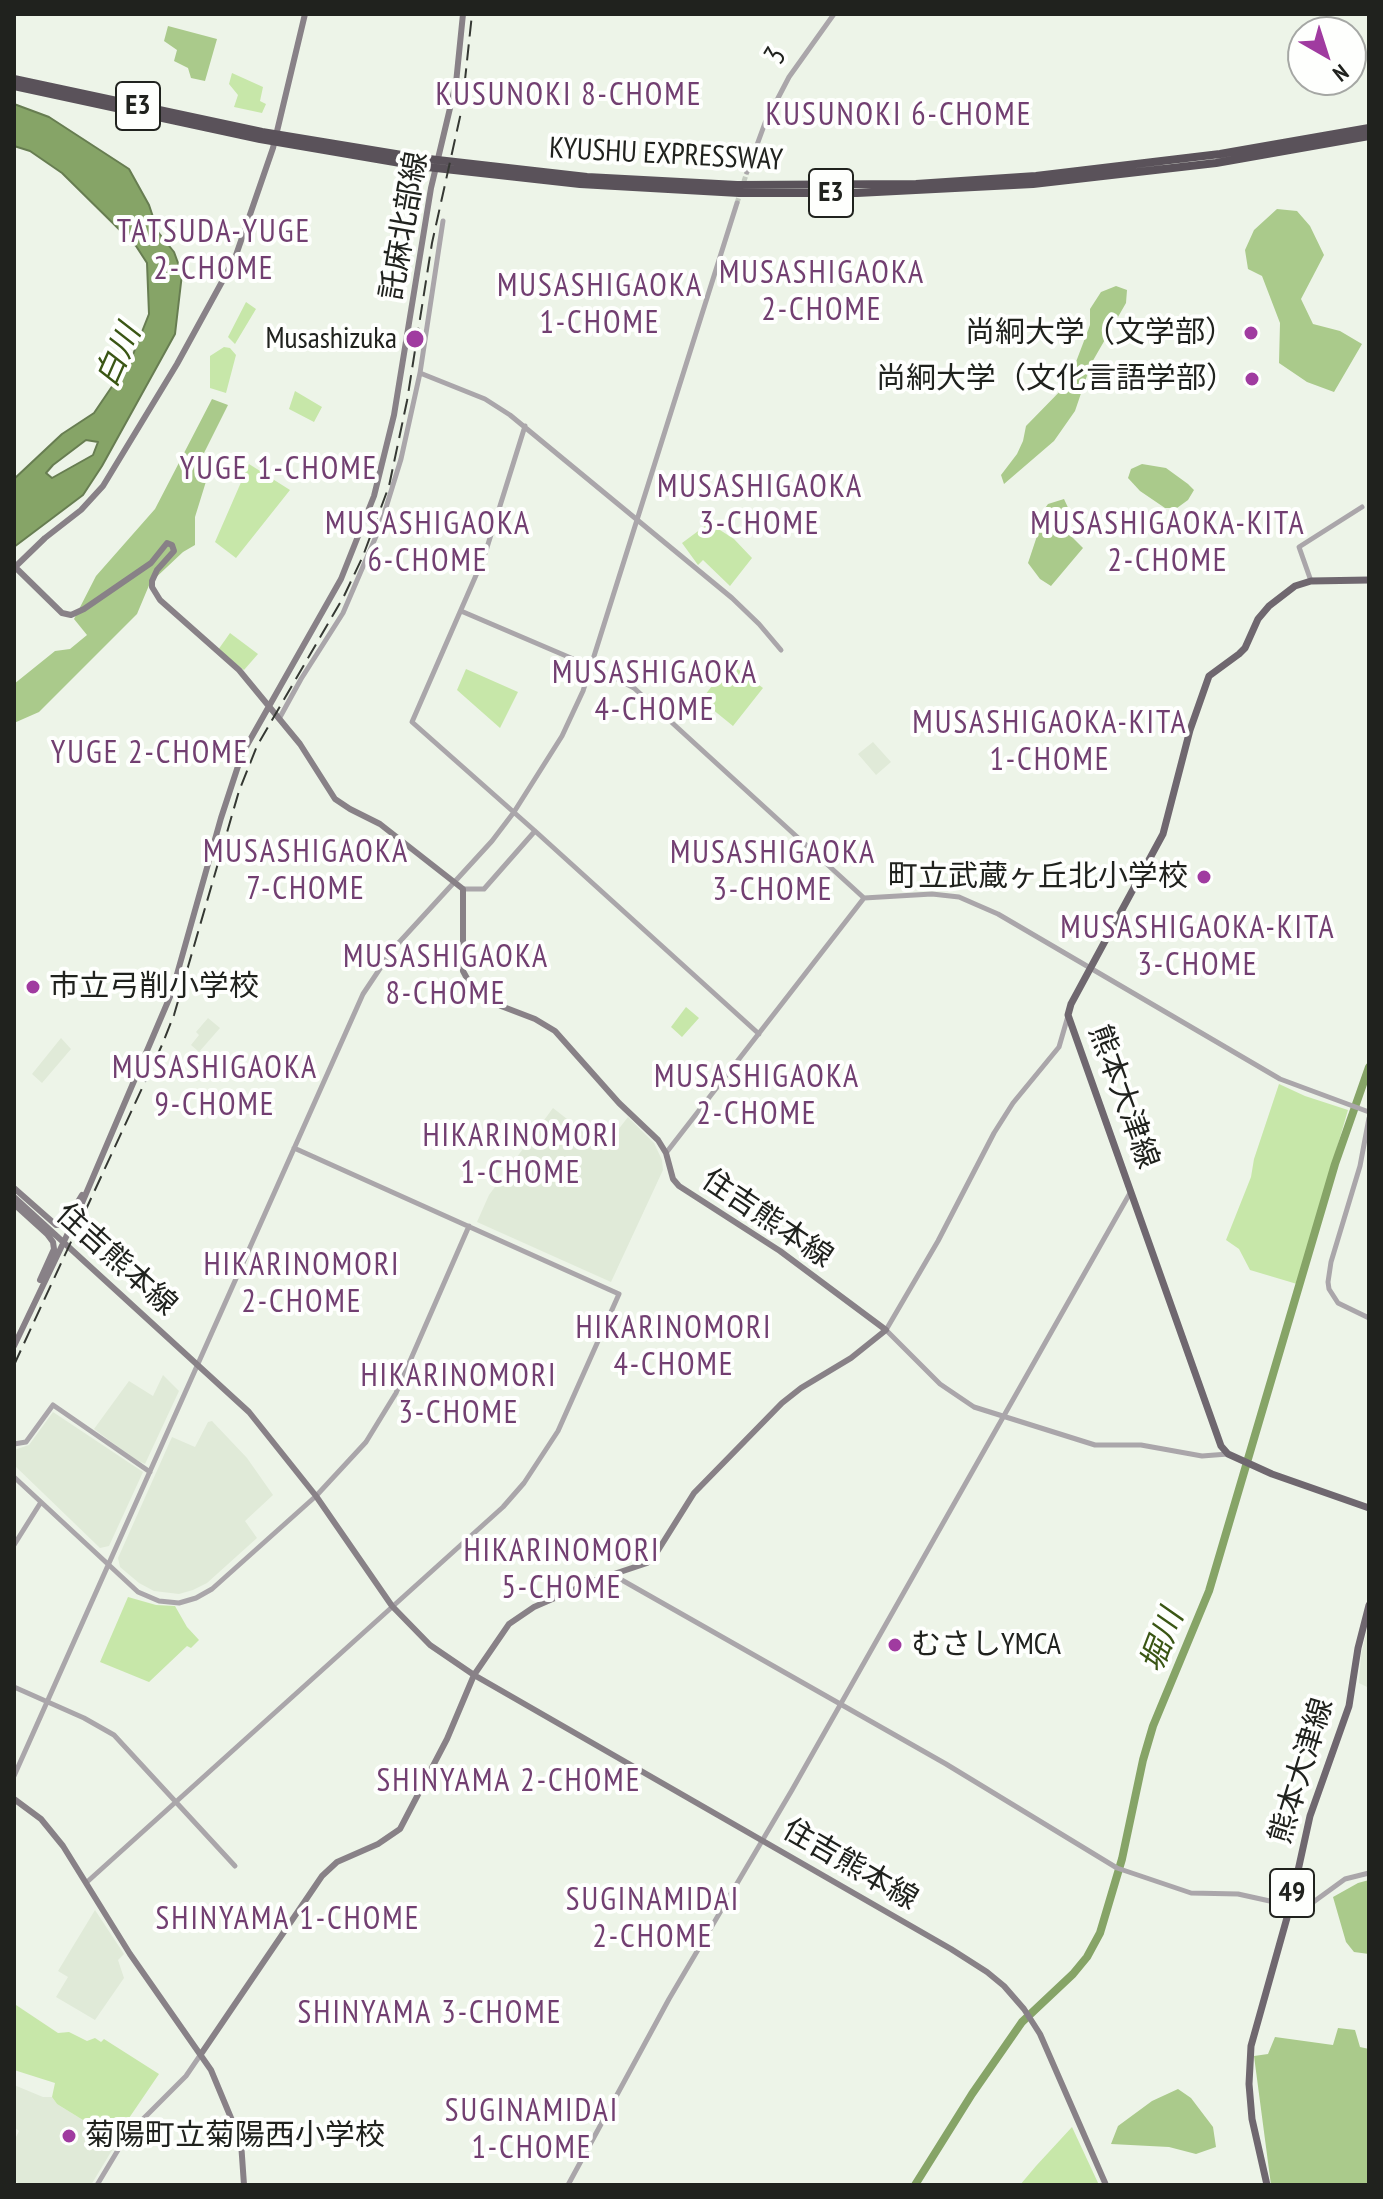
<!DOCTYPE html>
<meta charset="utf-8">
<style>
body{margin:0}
#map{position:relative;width:1383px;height:2199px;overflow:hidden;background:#edf4e8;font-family:"PT Sans Narrow",sans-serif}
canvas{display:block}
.frame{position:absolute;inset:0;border:16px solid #20221e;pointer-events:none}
.north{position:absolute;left:1287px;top:16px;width:80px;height:80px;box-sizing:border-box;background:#fefffd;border:2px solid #a5a7a4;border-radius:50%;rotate:141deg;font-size:22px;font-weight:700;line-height:32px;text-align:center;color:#20221e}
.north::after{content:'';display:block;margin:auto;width:28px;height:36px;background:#a03ba0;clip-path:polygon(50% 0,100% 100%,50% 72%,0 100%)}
</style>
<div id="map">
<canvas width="1383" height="2199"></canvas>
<div class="frame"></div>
<div class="north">N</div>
</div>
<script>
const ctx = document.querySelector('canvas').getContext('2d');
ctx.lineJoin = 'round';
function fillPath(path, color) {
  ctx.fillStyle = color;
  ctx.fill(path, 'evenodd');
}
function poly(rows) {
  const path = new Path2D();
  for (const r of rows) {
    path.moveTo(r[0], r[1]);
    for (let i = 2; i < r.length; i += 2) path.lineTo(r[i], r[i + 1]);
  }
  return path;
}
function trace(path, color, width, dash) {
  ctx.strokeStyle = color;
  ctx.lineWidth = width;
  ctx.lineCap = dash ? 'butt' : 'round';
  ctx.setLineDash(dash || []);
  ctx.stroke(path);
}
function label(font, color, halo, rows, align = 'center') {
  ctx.font = font + ' "PT Sans Narrow","Noto Sans JP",sans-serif';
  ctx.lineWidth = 8;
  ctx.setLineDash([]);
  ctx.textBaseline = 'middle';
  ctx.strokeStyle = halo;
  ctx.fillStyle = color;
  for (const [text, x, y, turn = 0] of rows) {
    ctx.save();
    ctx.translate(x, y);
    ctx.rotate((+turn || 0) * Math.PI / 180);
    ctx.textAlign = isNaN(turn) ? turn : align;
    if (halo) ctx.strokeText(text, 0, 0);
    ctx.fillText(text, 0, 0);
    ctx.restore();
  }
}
const built = poly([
 [873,742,891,762,876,775,858,754],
 [208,1018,220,1028,199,1052,191,1045,199,1035,196,1032],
 [61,1038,71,1049,42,1083,32,1074],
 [553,1108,604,1148,628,1117,654,1143,662,1160,663,1170,611,1282,477,1222,489,1195],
 [163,1375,179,1391,145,1464,134,1459,94,1429,129,1381,153,1396],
 [53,1412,143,1472,109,1546,100,1548,14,1465,14,1450,29,1445],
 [212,1421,247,1458,273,1495,245,1521,257,1538,207,1583,193,1590,179,1594,154,1591,139,1583,120,1567,118,1558,172,1437,195,1447,208,1422],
 [1369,1621,1369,1688,1359,1683,1361,1655],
 [95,1910,124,1954,118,1960,124,1978,95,2020,56,1997,68,1977,58,1971],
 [14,2085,43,2097,52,2097,57,2104,91,2125,135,2120,117,2142,91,2185,21,2185,14,2180,14,2141,19,2131,14,2127]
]);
const green = poly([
 [232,73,263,87,260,101,266,104,262,113,234,107,238,95,229,84],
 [246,302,256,309,235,344,228,337],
 [224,347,230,348,236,355,226,393,210,388,210,356],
 [295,391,322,407,314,422,289,409],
 [249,464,290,490,236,558,215,542],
 [709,523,734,539,752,558,730,586,703,560,698,565,682,543],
 [230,633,258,654,244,670,218,650],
 [730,663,763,688,733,726,701,700],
 [466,669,518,692,500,728,457,690],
 [686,1007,699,1018,682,1037,671,1027],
 [1279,1084,1305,1096,1348,1110,1297,1284,1250,1270,1239,1249,1226,1240,1251,1177,1254,1159],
 [128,1597,156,1605,175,1606,187,1627,199,1640,191,1648,187,1646,149,1682,100,1662],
 [16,2005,58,2033,69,2032,87,2041,95,2038,101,2042,104,2039,159,2074,127,2121,91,2125,57,2104,52,2097,55,2083,14,2070],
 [1072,2127,1099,2185,1020,2185,1036,2166]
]);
const forest = poly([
 [168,26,217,39,205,81,191,78,188,68,174,61,177,50,164,41],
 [1277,209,1297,211,1310,226,1324,255,1301,299,1313,324,1340,331,1362,344,1334,392,1307,382,1279,363,1280,323,1262,276,1248,269,1245,250,1254,230],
 [1116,286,1127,290,1126,303,1091,364,1075,411,1054,441,1004,484,1001,475,1017,454,1023,441,1026,426,1068,383,1090,325,1090,309,1101,292],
 [212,399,228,405,203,455,208,475,195,517,195,545,183,552,150,583,137,614,39,712,14,723,14,684,55,651,70,649,87,635,74,619,96,576,155,509],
 [1142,464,1166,468,1188,484,1194,490,1188,500,1177,508,1165,508,1140,491,1128,478,1131,469],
 [1064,499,1071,514,1066,531,1083,548,1051,586,1040,579,1028,563,1040,527,1038,518,1048,504],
 [1369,1880,1369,1954,1354,1952,1346,1942,1333,1897,1358,1883],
 [1338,2028,1355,2030,1360,2047,1369,2049,1369,2185,1271,2185,1254,2056,1268,2054,1275,2037,1333,2045],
 [1178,2089,1191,2098,1213,2127,1216,2147,1196,2154,1169,2147,1111,2144,1118,2126,1152,2101]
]);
const water = poly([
 [14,104,49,117,129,169,149,205,158,232,174,252,182,274,175,334,102,466,83,495,14,547,14,479,62,434,94,413,132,357,149,314,147,263,136,246,62,173,30,151,14,146,14,104],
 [86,440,98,442,93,455,52,478,46,473,53,465,86,440]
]);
const river = poly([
 [915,2185,972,2094,1022,2022,1073,1974,1087,1957,1100,1933,1122,1859,1143,1760,1153,1726,1209,1591,1335,1164,1369,1067]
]);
const tertiaryTunnel = poly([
 [737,203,747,172]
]);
const tertiary = poly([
 [747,172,765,123,789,77,834,14],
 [420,373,485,399,510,415,732,598,759,624,781,650],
 [525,426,484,557,412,722,535,831],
 [1311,581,1299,547,1362,507],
 [461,611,606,673,634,688,864,898,932,894,959,897,975,904,998,914,1280,1079,1369,1112],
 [279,719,301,679,343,613,380,527,401,459,420,373,443,221],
 [463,889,484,889,535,831,759,1034],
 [1068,1016,1059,1047,1013,1103,994,1133,938,1241,886,1330,940,1384,974,1407,1095,1445,1141,1445,1202,1456,1228,1454],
 [1369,1118,1360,1166,1331,1262,1328,1282,1329,1289,1338,1303,1369,1318],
 [666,1153,864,898],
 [14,1444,26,1442,53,1405,150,1472],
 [14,1477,138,1592,159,1601,179,1603,196,1598,212,1589,316,1496,366,1442,396,1393,469,1226],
 [14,1545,41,1502],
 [613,1575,946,1764,1117,1868,1191,1893,1238,1894,1297,1907,1312,1903,1345,1879,1369,1873],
 [14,1687,84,1718,114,1735,235,1866],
 [14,1776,363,994,393,949,492,841,514,812,562,736,583,691,737,203],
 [87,1882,503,1507,524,1483,558,1431,619,1294,294,1148],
 [97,2185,121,2145,136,2126,186,2076,201,2054],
 [568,2185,669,1999,792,1790,1130,1193]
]);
const secondary = poly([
 [14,566,62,613,71,615,84,609,151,563,167,543,172,545,174,551,157,570,152,581,152,587,160,600,239,670,300,744,335,799,350,809,380,824,463,889,463,971,470,984,501,1006,535,1019,555,1031,619,1103,658,1140,666,1153,673,1179,679,1186,780,1251,886,1330,851,1358,801,1388,782,1403,694,1493,657,1552,647,1563,596,1580,534,1607,509,1624,474,1675,447,1739,400,1829,378,1844,337,1862,322,1876,201,2054],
 [14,568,45,538,81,510,103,486,177,364,235,258,273,148,305,14],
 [14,1188,56,1225,62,1224,68,1218,82,1195],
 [14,1197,249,1412,316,1496,392,1606,430,1645,474,1675,951,1949,987,1972,1004,1986,1024,2009,1040,2034,1106,2185],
 [14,1204,47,1234,53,1242,54,1249,40,1280],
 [14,1346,79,1210,172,992,221,818,242,754,341,579,374,496,394,415,431,188,456,83,463,14],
 [14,1799,41,1819,63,1846,130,1954,211,2070,241,2142,244,2185]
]);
const primary = poly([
 [1369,580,1311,581,1295,586,1269,606,1258,619,1245,648,1239,654,1209,676,1190,730,1163,834,1071,1004,1068,1015,1221,1446,1228,1454,1272,1474,1369,1508],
 [1267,2185,1252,2119,1249,2084,1251,2046,1290,1907,1310,1816,1349,1706,1358,1648,1369,1605]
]);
const motorway = poly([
 [14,79,262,132,420,158,587,177,737,185,916,184,1036,176,1220,154,1369,128],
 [14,86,260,139,418,166,580,184,739,193,857,193,1033,184,1216,163,1369,136]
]);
const rail = poly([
 [14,1365,162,1045,174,1015,239,791,257,746,344,596,363,556,389,486,407,401,432,243,462,108,472,14]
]);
const markers = [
 [1251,333,8,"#a03ba0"],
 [415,339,10,"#a03ba0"],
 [1252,379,8,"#a03ba0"],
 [1204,877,8,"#a03ba0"],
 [33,987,8,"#a03ba0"],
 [895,1645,8,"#a03ba0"],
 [69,2136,8,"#a03ba0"]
];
const shields = [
 [138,106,44],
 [831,193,44],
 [1292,1893,44]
];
const shieldNames = [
 ["E3",138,106],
 ["E3",831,193],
 ["49",1292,1893]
];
const streetNames = [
 ["3",776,56,-58],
 ["KYUSHU EXPRESSWAY",666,155,3],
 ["託麻北部線",405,226,-80],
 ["熊本大津線",1123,1097,70],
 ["住吉熊本線",767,1219,34],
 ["住吉熊本線",116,1260,42],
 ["熊本大津線",1302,1771,-73],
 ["住吉熊本線",850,1865,30]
];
const poiNames = [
 ["尚絅大学（文学部）",1235,333],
 ["Musashizuka",397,339],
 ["尚絅大学（文化言語学部）",1236,379],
 ["町立武蔵ヶ丘北小学校",1188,877],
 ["市立弓削小学校",49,987,"left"],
 ["むさしYMCA",911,1645,"left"],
 ["菊陽町立菊陽西小学校",85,2136,"left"]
];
const neighbourhoodNames = [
 ["KUSUNOKI 8-CHOME",569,96],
 ["KUSUNOKI 6-CHOME",899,116],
 ["TATSUDA-YUGE",214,233],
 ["2-CHOME",214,270],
 ["MUSASHIGAOKA",822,274],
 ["2-CHOME",822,311],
 ["MUSASHIGAOKA",600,287],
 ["1-CHOME",600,324],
 ["YUGE 1-CHOME",279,470],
 ["MUSASHIGAOKA",760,488],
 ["3-CHOME",760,525],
 ["MUSASHIGAOKA",428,525],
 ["6-CHOME",428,562],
 ["MUSASHIGAOKA-KITA",1168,525],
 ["2-CHOME",1168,562],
 ["MUSASHIGAOKA",655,674],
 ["4-CHOME",655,711],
 ["MUSASHIGAOKA-KITA",1050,724],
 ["1-CHOME",1050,761],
 ["YUGE 2-CHOME",150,754],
 ["MUSASHIGAOKA",306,853],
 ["7-CHOME",306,890],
 ["MUSASHIGAOKA",773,854],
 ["3-CHOME",773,891],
 ["MUSASHIGAOKA-KITA",1198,929],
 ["3-CHOME",1198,966],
 ["MUSASHIGAOKA",446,958],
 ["8-CHOME",446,995],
 ["MUSASHIGAOKA",215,1069],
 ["9-CHOME",215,1106],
 ["MUSASHIGAOKA",757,1078],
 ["2-CHOME",757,1115],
 ["HIKARINOMORI",521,1137],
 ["1-CHOME",521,1174],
 ["HIKARINOMORI",302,1266],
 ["2-CHOME",302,1303],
 ["HIKARINOMORI",674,1329],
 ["4-CHOME",674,1366],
 ["HIKARINOMORI",459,1377],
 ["3-CHOME",459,1414],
 ["HIKARINOMORI",562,1552],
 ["5-CHOME",562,1589],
 ["SHINYAMA 2-CHOME",509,1782],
 ["SUGINAMIDAI",653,1901],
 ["2-CHOME",653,1938],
 ["SHINYAMA 1-CHOME",288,1920],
 ["SHINYAMA 3-CHOME",430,2014],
 ["SUGINAMIDAI",532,2112],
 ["1-CHOME",532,2149]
];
const waterNames = [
 ["白川",119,356,-66],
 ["堀川",1163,1641,-69]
];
fillPath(built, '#e0ead8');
fillPath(green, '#c7e7a9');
fillPath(forest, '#aaca8b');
fillPath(water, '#86a467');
trace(water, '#677d51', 2);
trace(river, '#86a467', 8);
trace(tertiaryTunnel, '#c4cac0', 5, [5, 2.5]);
trace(tertiary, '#aaa6aa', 5);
trace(secondary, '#888187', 6);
trace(primary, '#6f676f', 7);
trace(motorway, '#5a525a', 8);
trace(rail, '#353833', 2, [16, 8]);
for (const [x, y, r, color] of markers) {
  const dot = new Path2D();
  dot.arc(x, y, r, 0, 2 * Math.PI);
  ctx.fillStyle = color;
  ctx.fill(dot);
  trace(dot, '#fefffd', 3);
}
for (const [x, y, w] of shields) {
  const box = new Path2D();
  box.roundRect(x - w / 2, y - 24, w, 48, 6);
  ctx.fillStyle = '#fefffd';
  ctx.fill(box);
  trace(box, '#20221e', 2);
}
label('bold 28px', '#20221e', null, shieldNames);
label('30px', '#20221e', '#fefffd', streetNames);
label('30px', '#20221e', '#fefffd', poiNames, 'right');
ctx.letterSpacing = '2px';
label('32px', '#723f71', '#fefffd', neighbourhoodNames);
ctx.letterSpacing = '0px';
label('italic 32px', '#3a5614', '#fefffd', waterNames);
</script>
